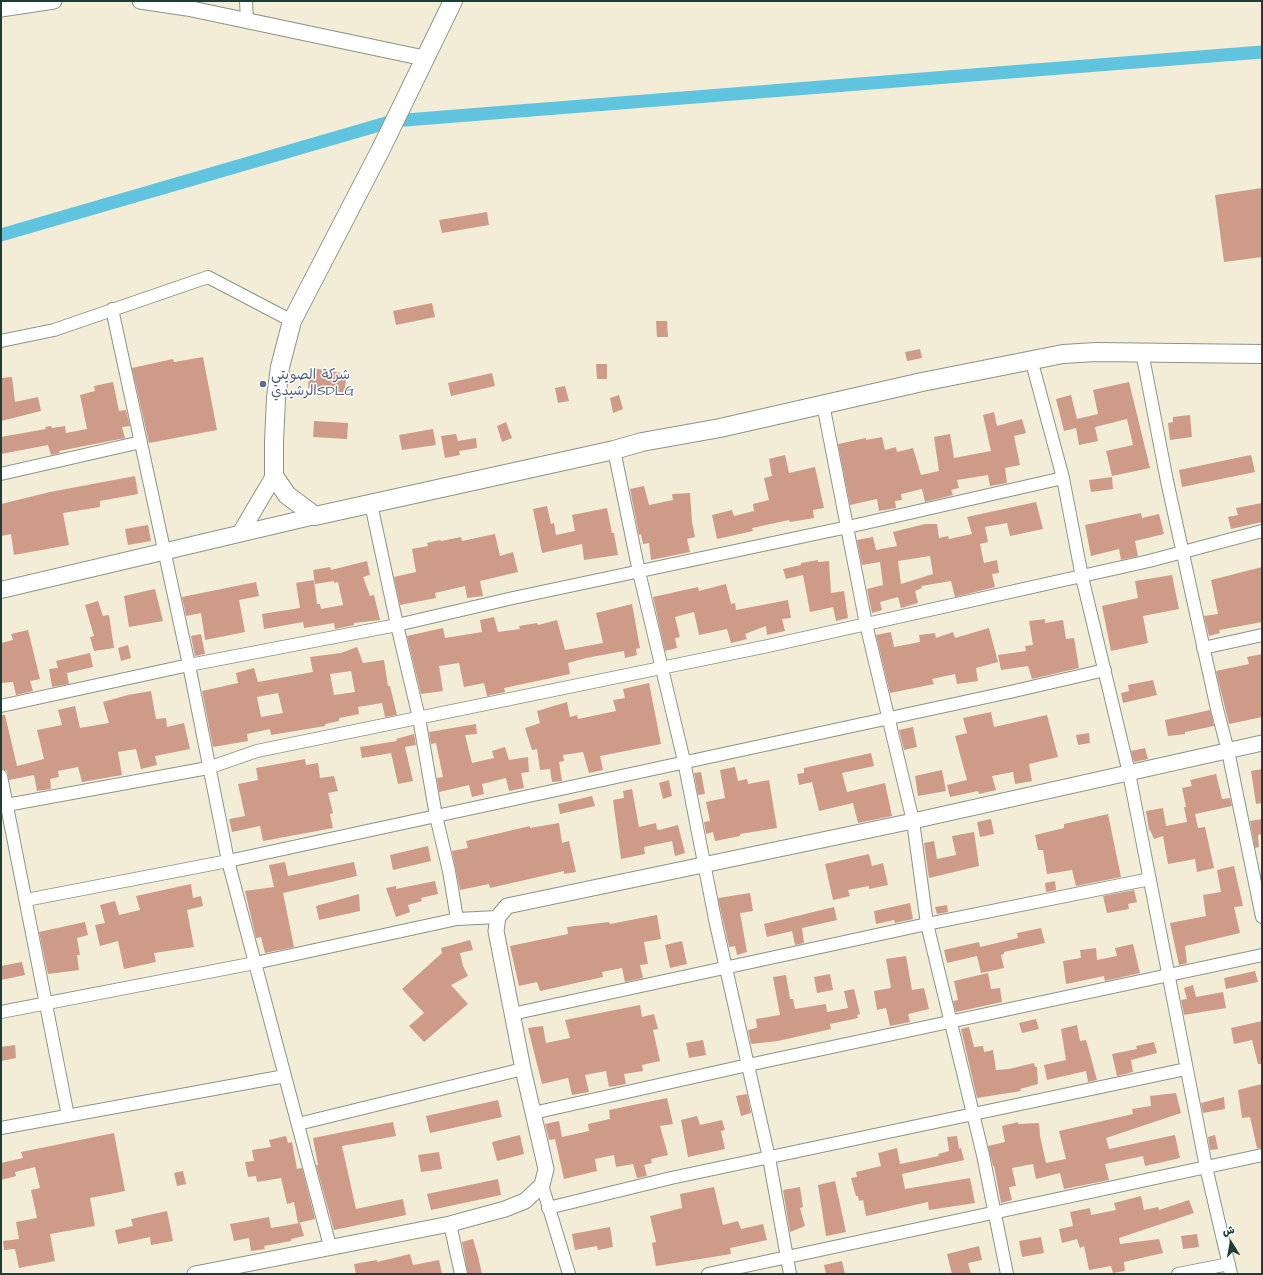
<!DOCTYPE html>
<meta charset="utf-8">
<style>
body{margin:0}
#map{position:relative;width:1263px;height:1275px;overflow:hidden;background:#f3edd8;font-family:"Architects Daughter","Playpen Sans Arabic",sans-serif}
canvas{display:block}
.frame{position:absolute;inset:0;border:2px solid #1f3d34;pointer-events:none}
.north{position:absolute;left:1211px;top:1223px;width:40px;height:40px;-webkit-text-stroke:3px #fff;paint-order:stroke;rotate:349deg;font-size:11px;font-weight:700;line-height:16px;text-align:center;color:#1f3d34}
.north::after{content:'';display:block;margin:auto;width:14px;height:18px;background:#1f3d34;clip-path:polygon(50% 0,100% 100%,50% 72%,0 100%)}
</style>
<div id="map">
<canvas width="1263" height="1275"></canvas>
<div class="frame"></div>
<div class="north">ش</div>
</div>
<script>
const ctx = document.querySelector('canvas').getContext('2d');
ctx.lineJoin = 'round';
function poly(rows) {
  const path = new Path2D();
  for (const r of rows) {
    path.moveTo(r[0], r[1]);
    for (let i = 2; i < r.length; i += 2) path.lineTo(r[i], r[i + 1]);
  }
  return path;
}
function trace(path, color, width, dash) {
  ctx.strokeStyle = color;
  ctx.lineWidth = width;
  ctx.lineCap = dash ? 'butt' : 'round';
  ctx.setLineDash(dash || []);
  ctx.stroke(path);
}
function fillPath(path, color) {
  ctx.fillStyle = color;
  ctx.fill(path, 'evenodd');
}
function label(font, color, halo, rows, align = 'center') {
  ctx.font = font + ' "Architects Daughter","Playpen Sans Arabic",sans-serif';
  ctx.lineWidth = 3;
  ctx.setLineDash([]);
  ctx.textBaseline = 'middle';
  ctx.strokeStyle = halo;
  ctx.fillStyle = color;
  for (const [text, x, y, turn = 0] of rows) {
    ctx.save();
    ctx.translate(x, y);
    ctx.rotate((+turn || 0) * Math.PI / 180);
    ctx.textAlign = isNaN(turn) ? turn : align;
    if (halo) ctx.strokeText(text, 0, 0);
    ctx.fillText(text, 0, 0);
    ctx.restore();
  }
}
const canal = poly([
 [1,235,393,121,1262,52]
]);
const building = poly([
 [1262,188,1262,257,1224,262,1215,195],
 [487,212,489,225,442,233,439,220],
 [432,303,435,317,396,325,393,311],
 [656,321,667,321,668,337,657,337],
 [920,349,922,358,907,361,905,352],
 [203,357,217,430,149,443,132,368,173,359,174,362],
 [596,364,607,364,607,379,597,379],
 [312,368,347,374,344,393,331,391,331,389,308,388,309,370,312,371],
 [492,373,495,386,451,396,448,383],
 [12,377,15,402,38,397,41,411,1,421,1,378],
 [113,382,119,411,126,410,130,426,122,427,125,438,59,451,60,453,51,455,48,445,1,454,1,437,46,429,45,427,51,426,52,428,65,426,66,433,87,429,80,395,95,391,94,386],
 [1129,382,1150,468,1112,476,1106,451,1133,445,1127,419,1095,427,1098,441,1079,445,1076,428,1064,431,1056,399,1071,395,1077,419,1098,414,1093,390],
 [565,386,569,401,558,403,555,388],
 [619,395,623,409,613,413,610,398],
 [994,412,997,426,1022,419,1026,433,1014,436,1020,465,1005,468,1007,483,990,486,988,475,957,480,959,488,951,490,953,495,925,502,922,489,901,494,902,500,895,501,896,508,879,511,877,499,850,505,838,444,866,438,866,440,882,437,885,450,896,447,897,452,913,448,921,475,939,471,934,437,950,434,954,458,991,451,983,415],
 [1190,415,1192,437,1170,440,1168,423,1173,422,1173,417],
 [314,421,348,423,347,439,313,437],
 [506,422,512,438,502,442,497,426],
 [433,429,436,445,402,450,399,435],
 [456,434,458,441,476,438,477,448,459,451,460,455,445,458,441,436],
 [785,455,789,473,815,467,824,508,813,510,814,518,790,522,789,520,752,528,753,531,717,539,712,515,732,510,734,516,754,511,753,504,769,500,764,478,772,476,769,459],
 [1251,455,1255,472,1182,487,1179,470],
 [135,476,138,494,100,501,100,507,63,513,69,545,14,555,11,534,1,536,1,504,50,492],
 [1112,477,1113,489,1091,492,1089,480],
 [644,486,649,505,673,500,672,494,690,493,692,522,695,537,687,539,690,552,651,560,649,543,643,544,641,534,639,535,630,489],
 [1036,502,1043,529,1010,536,1007,523,985,527,988,542,980,544,984,563,997,560,999,573,992,574,995,587,955,597,951,581,921,586,922,588,915,591,918,603,901,608,898,597,880,602,882,610,872,613,867,589,883,585,880,562,862,565,857,540,873,537,876,550,897,546,893,532,925,524,937,524,939,538,948,536,949,539,972,534,967,517],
 [930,556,933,574,901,584,898,561],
 [1262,503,1262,522,1231,529,1228,517,1238,515,1236,508],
 [547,506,551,524,554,523,556,535,575,531,572,515,607,508,612,533,614,533,618,555,584,560,582,544,542,553,533,509],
 [1141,513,1142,518,1159,514,1164,534,1135,541,1138,556,1121,560,1119,549,1091,556,1085,525],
 [148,525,151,541,128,545,125,529],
 [495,534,500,556,513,552,518,572,480,581,483,596,467,598,465,586,435,593,436,598,400,605,394,577,416,572,412,549,428,546,427,543,440,540,441,541,461,537,462,541],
 [818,560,818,562,829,561,831,593,844,591,848,618,836,621,833,607,810,612,803,575,786,579,783,569,801,565,801,563],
 [367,561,370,575,363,577,370,596,374,595,380,620,354,623,354,625,335,629,334,623,304,628,303,622,264,629,262,614,300,608,296,583,314,580,317,604,320,604,321,609,343,605,338,582,334,583,334,581,315,584,313,570,330,567,331,570],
 [1262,567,1262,622,1219,630,1220,633,1209,636,1204,616,1218,614,1211,580],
 [1172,575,1179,609,1143,616,1148,643,1111,651,1102,606,1138,598,1135,581],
 [256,582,259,596,239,600,245,632,205,640,201,613,186,616,182,597],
 [726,584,731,604,735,603,736,610,788,600,791,618,782,619,785,631,767,635,766,626,745,634,747,639,731,643,727,629,699,635,694,612,675,617,680,637,675,638,677,648,665,651,653,597,698,587,699,591],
 [155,589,163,621,129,627,124,596],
 [98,601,103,616,109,615,114,648,94,651,90,637,94,636,85,605],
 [632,604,640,648,636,649,637,655,625,658,624,651,586,658,568,663,570,674,504,688,505,692,487,696,484,683,464,687,459,663,439,666,443,691,421,694,407,636,443,628,445,638,482,632,480,620,494,617,498,632,520,629,519,626,537,623,538,625,557,620,565,650,603,643,596,613],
 [1045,619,1045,623,1063,620,1066,639,1074,638,1079,668,1032,679,1028,666,1001,670,998,655,1026,651,1025,646,1033,645,1029,621],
 [989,628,998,662,976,668,978,681,957,684,955,674,932,679,934,684,890,693,876,635,891,632,894,647,920,642,919,635,935,633,936,638,953,632,955,638],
 [28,630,40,679,30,681,33,691,16,695,13,682,1,683,1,643,13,640,11,634],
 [201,634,205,654,195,656,191,636],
 [128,645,131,658,121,661,118,648],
 [357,647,363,663,384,660,388,686,390,686,397,715,385,717,382,703,358,707,359,714,339,718,339,721,325,724,325,726,271,735,270,729,247,734,248,741,213,747,202,691,238,683,236,673,254,668,258,682,313,672,310,657,341,653],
 [351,671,355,692,334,695,330,674],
 [278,693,283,713,261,717,257,697],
 [90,653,93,667,67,673,69,684,52,687,49,669,58,668,56,661],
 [1262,654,1262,717,1229,724,1216,671,1249,664,1247,657],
 [1153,680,1157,695,1123,703,1121,693,1129,691,1128,685],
 [649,683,661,744,600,756,603,770,589,773,583,752,563,755,564,761,559,762,562,781,552,782,550,769,540,770,537,749,532,750,525,728,540,723,537,711,567,702,570,717,577,715,578,719,616,711,613,700,625,698,623,689],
 [151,691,156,719,166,718,167,727,184,723,190,749,155,756,157,765,141,769,136,749,118,752,122,775,82,782,78,767,58,771,59,777,50,779,51,789,37,791,34,775,9,780,7,771,2,769,1,715,5,715,17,766,44,759,37,730,62,725,58,710,75,706,80,728,109,723,103,702,128,695],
 [1210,710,1214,726,1185,732,1185,734,1168,736,1165,720],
 [991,712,994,727,1047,715,1058,757,1029,764,1032,781,1015,784,1013,772,992,776,996,790,979,794,978,791,950,797,947,785,967,780,955,736,967,733,963,718],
 [476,724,477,734,465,735,472,763,494,758,492,751,505,747,509,760,528,757,529,772,521,773,524,788,509,791,506,778,482,784,484,794,472,797,469,785,439,792,437,778,443,777,436,743,431,744,429,732],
 [913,727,917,747,904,750,899,730],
 [1089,733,1090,743,1078,745,1076,735],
 [414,734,416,745,405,747,413,781,398,784,391,753,362,758,360,747,397,741,396,739],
 [1145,748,1148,759,1134,762,1131,751],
 [871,753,874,766,842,773,847,792,885,783,892,816,858,823,853,803,819,811,812,782,799,785,797,774,804,773,804,768],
 [305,759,306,765,318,763,320,778,334,776,338,791,328,793,333,813,330,814,333,828,263,841,260,826,232,832,229,819,245,816,238,784,258,780,256,768],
 [735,767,738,781,747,779,748,784,769,780,777,828,740,834,740,836,715,841,713,832,706,834,704,822,710,821,706,802,725,798,720,770],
 [1262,769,1262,803,1256,804,1251,771],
 [942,770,946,791,918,796,915,776],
 [701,772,705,794,698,795,694,773],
 [1216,774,1222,799,1230,798,1232,806,1195,814,1198,828,1205,827,1214,868,1197,872,1195,859,1168,864,1163,836,1154,839,1150,830,1149,830,1146,811,1163,808,1166,826,1187,822,1184,807,1186,807,1182,788,1192,786,1190,780],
 [669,780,672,796,663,799,659,783],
 [632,789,639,827,656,823,657,829,659,830,678,825,685,853,675,856,672,841,644,847,645,854,621,859,613,800,624,798,623,791],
 [592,796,595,806,560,814,558,804],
 [1108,814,1121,877,1076,886,1072,870,1047,874,1043,850,1038,850,1035,835,1064,828,1064,824],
 [991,819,994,834,980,837,977,822],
 [1262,819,1262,834,1258,835,1259,847,1255,848,1250,821],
 [559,823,562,843,569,841,576,872,564,874,564,871,490,888,489,884,460,890,452,851,468,848,466,841,530,826,530,828],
 [974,832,979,866,929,878,924,843,934,841,937,859,956,855,952,836],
 [428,846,431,861,393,870,390,855],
 [869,854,872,866,883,863,888,885,869,889,869,886,848,890,850,896,833,900,825,864],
 [285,862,288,876,354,862,357,876,283,893,294,947,265,953,261,937,256,938,245,891,274,887,269,865],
 [1234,866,1243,906,1234,907,1240,933,1185,946,1187,963,1179,965,1170,923,1206,916,1203,895,1221,892,1217,870],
 [435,881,438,894,421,898,422,901,408,905,410,912,396,917,386,888,396,886,396,889],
 [1055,881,1056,890,1046,892,1045,883],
 [191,884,193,898,201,896,203,906,187,910,194,947,154,953,156,962,124,969,118,941,100,946,95,925,105,923,100,905,115,901,119,915,140,910,136,896],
 [1134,890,1137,902,1128,904,1129,909,1107,913,1103,896],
 [750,893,753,911,740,913,747,952,737,955,735,946,729,947,718,898],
 [359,894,360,911,319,920,316,906],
 [910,903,913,919,895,923,894,920,876,924,874,911],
 [947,905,948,912,937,914,935,907],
 [834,907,837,920,802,928,804,943,795,945,792,931,767,937,764,924],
 [657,915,661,939,644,942,648,964,640,965,643,978,625,982,622,968,602,972,603,977,540,991,537,982,519,986,510,946,568,934,567,927,609,922,610,924],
 [85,922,88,935,77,938,80,955,77,955,79,970,48,974,39,932],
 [1041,928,1045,943,1004,952,1004,954,1001,955,1004,968,981,973,977,956,947,963,944,950,979,942,980,947,1018,938,1017,933],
 [470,940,473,950,460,953,463,966,468,976,451,985,468,1004,424,1042,409,1026,424,1013,402,989,442,953,441,948],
 [682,941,687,964,670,968,665,945],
 [1133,944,1140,973,1105,981,1104,976,1066,984,1063,961,1081,958,1080,950,1096,948,1097,960,1117,956,1115,948],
 [906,956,912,990,924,988,929,1009,908,1014,910,1022,890,1026,886,1008,877,1010,874,991,891,988,886,959],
 [22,962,25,975,1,980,1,966],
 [1255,971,1258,982,1226,989,1224,978],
 [988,973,991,989,1000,988,1002,1002,956,1012,953,1001,958,1000,954,981],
 [830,974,833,990,817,993,814,977],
 [786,975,790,999,793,999,795,1009,826,1004,827,1012,848,1008,844,991,854,989,860,1014,857,1015,858,1018,830,1024,831,1029,778,1041,751,1044,748,1030,757,1028,756,1019,780,1015,773,977],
 [1193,985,1196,997,1223,992,1226,1008,1184,1015,1181,1000,1187,999,1184,988],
 [640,1005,642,1017,654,1014,658,1029,653,1030,660,1061,642,1065,643,1071,624,1074,626,1084,609,1087,606,1071,585,1075,589,1092,572,1095,568,1078,542,1084,528,1028,543,1026,546,1043,570,1038,565,1020],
 [1036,1019,1039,1029,1022,1033,1019,1023],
 [1262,1021,1262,1064,1258,1064,1252,1040,1234,1044,1231,1028],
 [1077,1025,1080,1041,1086,1040,1088,1047,1097,1080,1088,1082,1086,1071,1047,1080,1044,1065,1066,1060,1061,1029],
 [969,1027,974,1047,983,1046,984,1052,993,1050,996,1070,1009,1069,1034,1063,1035,1067,1037,1067,1038,1084,1020,1089,1021,1091,977,1098,961,1029],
 [703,1040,706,1055,689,1058,686,1043],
 [1154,1042,1157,1053,1131,1060,1133,1072,1117,1076,1112,1054,1137,1049,1136,1046],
 [15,1045,16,1058,1,1061,1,1047],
 [1262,1084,1262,1148,1257,1148,1250,1117,1242,1118,1238,1090],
 [1176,1093,1181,1113,1106,1138,1109,1149,1175,1135,1180,1158,1145,1166,1143,1156,1105,1164,1109,1180,1064,1189,1060,1173,1036,1179,1033,1164,1012,1168,1016,1186,1009,1187,1012,1200,1001,1203,994,1166,993,1166,988,1146,1005,1142,1002,1126,1018,1122,1018,1124,1039,1123,1040,1136,1046,1163,1066,1159,1059,1131,1133,1114,1132,1109,1151,1106,1150,1096],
 [747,1094,751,1113,741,1116,736,1096],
 [1224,1097,1225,1109,1203,1113,1201,1103],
 [667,1098,673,1124,660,1126,668,1155,651,1159,652,1163,644,1165,647,1176,637,1178,633,1164,616,1167,614,1155,595,1159,597,1171,564,1179,555,1139,549,1140,545,1124,559,1121,562,1137,589,1131,588,1124,610,1119,609,1110],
 [498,1100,502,1117,430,1133,426,1116],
 [697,1116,700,1125,722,1120,725,1130,721,1131,725,1149,688,1157,681,1120],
 [393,1122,396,1136,342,1146,356,1209,403,1199,406,1215,334,1230,316,1165,318,1165,313,1138],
 [114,1133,125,1191,90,1198,95,1226,50,1234,55,1261,19,1268,15,1249,4,1250,3,1241,19,1239,16,1222,37,1218,31,1190,40,1188,35,1167,15,1172,16,1176,1,1180,1,1163,23,1158,21,1152],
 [520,1135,524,1154,497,1161,492,1142],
 [1215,1135,1218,1149,1210,1150,1208,1137],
 [286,1136,288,1143,292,1142,297,1169,302,1168,315,1219,298,1223,294,1202,287,1204,281,1178,257,1182,256,1176,248,1177,245,1162,254,1161,252,1150,271,1147,269,1140],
 [957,1136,959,1149,961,1148,964,1160,902,1174,905,1189,970,1178,975,1203,929,1210,928,1202,866,1216,863,1200,859,1201,858,1196,856,1196,851,1178,857,1177,856,1172,881,1166,878,1153,897,1148,900,1164,939,1156,938,1154,949,1151,947,1137],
 [439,1152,442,1169,421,1172,418,1155],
 [183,1171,186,1184,177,1186,174,1173],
 [498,1179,501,1195,431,1210,427,1194],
 [835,1181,846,1232,826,1236,818,1185],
 [714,1187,723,1225,738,1221,741,1229,763,1224,767,1240,730,1248,731,1254,656,1266,652,1243,656,1242,650,1216,682,1208,680,1194],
 [800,1187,803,1207,800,1208,805,1226,790,1232,783,1190],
 [1141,1196,1144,1210,1158,1207,1159,1210,1189,1200,1194,1213,1119,1238,1120,1244,1159,1239,1163,1253,1124,1262,1125,1271,1113,1273,1111,1266,1089,1270,1084,1246,1080,1248,1077,1239,1062,1243,1059,1229,1073,1226,1070,1212,1090,1208,1091,1215,1116,1210,1114,1203],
 [167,1211,173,1241,151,1245,150,1237,118,1244,115,1230,133,1226,131,1219],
 [269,1217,271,1228,300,1223,304,1236,291,1239,291,1241,264,1246,265,1249,251,1251,249,1238,234,1241,230,1224],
 [610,1227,613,1247,598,1250,597,1246,575,1250,572,1234],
 [1197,1234,1199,1247,1183,1249,1181,1236],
 [1041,1237,1044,1253,1022,1257,1019,1241],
 [473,1239,478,1256,482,1274,468,1274,462,1242],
 [979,1246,982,1260,968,1263,971,1274,952,1274,947,1254],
 [410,1254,413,1265,439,1260,442,1274,356,1274,354,1264,377,1260,377,1262],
 [842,1261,845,1274,826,1274,824,1265]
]);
const minor = poly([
 [246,1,247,20],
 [112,309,189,665,228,861,330,1246],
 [1,341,54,330,208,277,292,321],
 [1142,352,1167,481,1217,709,1228,751,1262,917],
 [1031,359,1063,478,1082,577,1129,773,1206,1167,1231,1274],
 [823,404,866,624,913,821,927,924,983,1155,1007,1274],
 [614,450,639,572,684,761,716,924,769,1158,790,1274],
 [1,474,141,442],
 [371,504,397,625,419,718,436,816,449,871,457,919],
 [1203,648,1262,635],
 [1,706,189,665,397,625,513,598,848,527,1063,478],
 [1,776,68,1116],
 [1,806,208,768,257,751,768,646,1149,561,1262,531],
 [26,900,228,861,1010,692,1105,670],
 [1,1012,255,963,457,919,498,917],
 [512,1014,927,924,1150,879],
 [533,1113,748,1065,1262,955],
 [298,1124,523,1069],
 [1,1128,285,1076],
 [542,1185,569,1274],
 [548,1208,671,1178,1186,1069],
 [450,1224,461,1274],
 [708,1274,1262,1155],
 [1178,1274,1229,1264]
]);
const tertiary = poly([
 [140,1,187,8,424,58],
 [1,9,54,1],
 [195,1274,450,1224,505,1209,525,1201,542,1185,546,1169,523,1069,496,931,498,917,507,906,913,821,1262,743]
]);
const secondary = poly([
 [241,532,274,476],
 [1,590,315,516]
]);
const primary = poly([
 [453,1,381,149,292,321,280,367,276,398,274,442,274,476,287,495,315,516,614,450,642,442,720,428,922,382,1063,354,1096,352,1262,354]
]);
const markers = [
 [263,384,4,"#5c6f8a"]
];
const serviceNames = [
 ["شركة الصويتي",271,376],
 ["الرشيديSDLG",271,392]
];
trace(canal, '#61c4df', 13);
fillPath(building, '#ce9b89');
trace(minor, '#899586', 14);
trace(tertiary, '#899586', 17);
trace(secondary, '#899586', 18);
trace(primary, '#899586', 20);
trace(minor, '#fff', 12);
trace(tertiary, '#fff', 15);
trace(secondary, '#fff', 16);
trace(primary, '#fff', 18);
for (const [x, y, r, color] of markers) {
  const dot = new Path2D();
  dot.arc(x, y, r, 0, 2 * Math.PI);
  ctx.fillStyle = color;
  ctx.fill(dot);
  trace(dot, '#fff', 1.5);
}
label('14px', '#4e5e75', '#fff', serviceNames, 'left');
</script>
